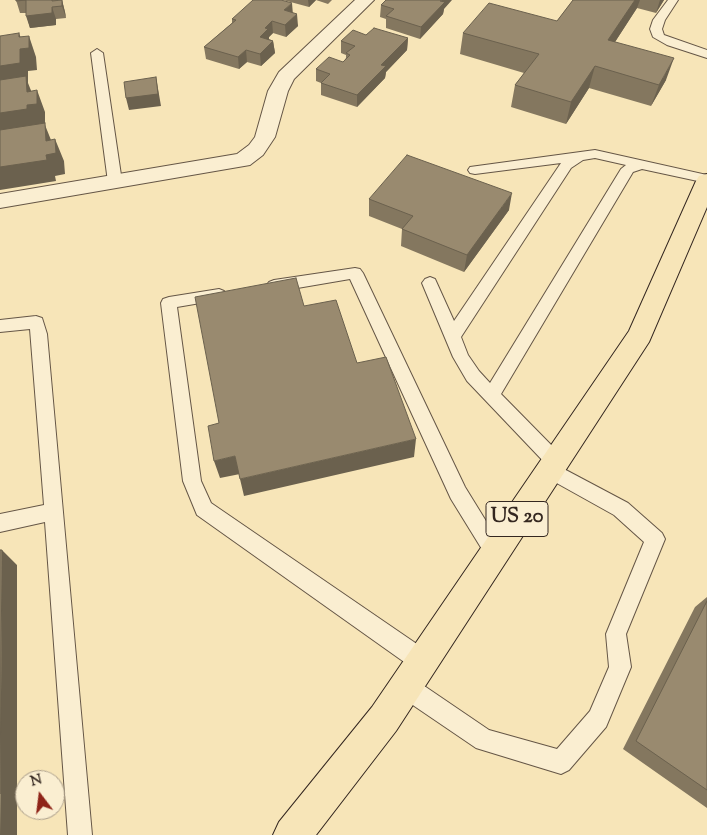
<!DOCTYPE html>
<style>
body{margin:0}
#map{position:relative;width:707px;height:835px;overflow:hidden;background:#f7e5b8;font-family:"Sorts Mill Goudy",serif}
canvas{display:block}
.north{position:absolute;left:15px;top:770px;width:50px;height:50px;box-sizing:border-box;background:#faeed1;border:1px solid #ab9e8a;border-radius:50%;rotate:345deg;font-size:14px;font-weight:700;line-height:20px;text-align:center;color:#342720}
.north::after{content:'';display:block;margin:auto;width:18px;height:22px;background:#8f2418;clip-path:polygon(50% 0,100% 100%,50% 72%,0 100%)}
</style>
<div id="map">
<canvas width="707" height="835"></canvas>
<div class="north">N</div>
</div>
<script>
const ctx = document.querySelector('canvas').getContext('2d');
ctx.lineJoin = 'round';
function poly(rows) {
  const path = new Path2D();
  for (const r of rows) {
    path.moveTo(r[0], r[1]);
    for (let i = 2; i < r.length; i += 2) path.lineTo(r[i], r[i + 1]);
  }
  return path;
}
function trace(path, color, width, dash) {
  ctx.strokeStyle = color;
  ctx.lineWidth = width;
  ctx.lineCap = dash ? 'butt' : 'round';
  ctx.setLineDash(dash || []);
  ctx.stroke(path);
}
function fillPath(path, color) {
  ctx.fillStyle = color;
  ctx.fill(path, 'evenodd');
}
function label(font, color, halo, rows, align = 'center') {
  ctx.font = font + ' "Sorts Mill Goudy",serif';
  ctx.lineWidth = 5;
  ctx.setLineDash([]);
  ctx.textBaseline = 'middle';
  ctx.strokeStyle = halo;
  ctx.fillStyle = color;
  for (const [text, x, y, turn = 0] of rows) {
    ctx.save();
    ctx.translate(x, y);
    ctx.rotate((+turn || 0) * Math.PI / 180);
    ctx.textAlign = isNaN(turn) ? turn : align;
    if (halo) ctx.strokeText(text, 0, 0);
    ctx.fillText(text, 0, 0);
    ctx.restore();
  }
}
const service = poly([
 [668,0,678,0,665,20,662,29,664,35,707,50,707,58,667,45,653,37,650,29,653,20,668,0],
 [97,49,103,53,122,182,120,185,115,186,110,185,108,182,91,53,97,49],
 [595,150,707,175,707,183,642,169,633,172,501,394,562,456,565,462,562,468,628,503,662,533,665,539,626,634,631,667,606,727,569,770,561,774,476,748,398,695,395,687,398,679,406,676,414,679,489,730,557,749,590,711,609,667,606,634,644,542,614,515,544,476,541,470,546,464,467,381,453,357,422,283,425,279,430,277,435,279,454,321,561,163,475,174,470,173,468,170,470,167,595,150],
 [595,158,626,165,621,169,490,383,479,371,468,355,461,337,571,168,583,160,595,158],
 [355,268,360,269,363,273,465,487,502,547,505,553,502,559,495,562,488,559,451,499,350,279,274,292,269,290,266,286,269,282,274,280,355,268],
 [219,289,224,291,227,295,224,299,177,307,201,481,211,503,430,653,433,661,430,669,422,672,414,669,197,515,183,481,161,303,163,299,169,297,219,289],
 [36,316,42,318,47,334,92,835,68,835,45,522,0,532,0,514,44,505,30,329,0,332,0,320,36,316]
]);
const minor = poly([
 [355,0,374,0,294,79,288,91,275,137,263,155,250,165,0,208,0,194,237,154,249,145,255,137,268,91,279,72,355,0]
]);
const primary = poly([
 [707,174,707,207,649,342,396,731,316,835,273,835,279,822,372,707,629,331,696,181,699,176,707,174]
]);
const wall = poly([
 [16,0,56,0,56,1,62,0,65,12,66,18,56,19,56,25,30,28,26,13,20,13],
 [283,0,332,0,328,4,316,0,309,7],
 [573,0,664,0,656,13,637,8,615,42,666,80,651,106,589,88,566,124,511,107,515,85,524,73,460,54,463,33,557,21],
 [381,5,444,9,443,14,420,39,386,28,386,19,380,17],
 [293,13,298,26,286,37,273,33,269,37,269,39,273,41,275,53,261,66,247,62,239,69,206,59,204,47,232,23,232,19],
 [366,35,408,38,407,50,386,72,385,78,357,107,321,95,321,83,316,81,316,69,343,62,346,58,346,55,341,53,341,41],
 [369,199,509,210,464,272,401,246,402,229,369,216],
 [707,597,707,808,623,749,695,607]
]);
const shadedWall = poly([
 [62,0,65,12,66,18,62,6],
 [308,0,316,0,309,7],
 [442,0,452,0,444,9,443,14,420,39,421,27],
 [635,0,640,0,637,8,602,62,608,40],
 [660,0,664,0,656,13],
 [292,3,293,15,284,10],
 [52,7,56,19,56,25,30,28,26,16],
 [297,14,298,26,286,37,285,25],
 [272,21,273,33,269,37,269,41,260,37,265,28],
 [19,33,25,49,29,36,36,57,37,70,28,71,28,83,34,98,37,90,45,112,45,125,53,145,55,139,64,161,65,174,55,176,56,181,0,190,0,66,19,37],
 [408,38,407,50,386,72,385,78,357,107,357,95,381,65],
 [273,41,275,53,261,66,260,54],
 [246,50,247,62,239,69,238,57],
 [674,58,666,80,651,106,659,85],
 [595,66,589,88,566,124,571,102],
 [156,77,161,106,129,110,126,98],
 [512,193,509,210,464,272,467,255],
 [416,439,414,457,244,496,240,479],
 [235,456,240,474,220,478,214,461],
 [2,550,17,565,17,835,0,835]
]);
const building = poly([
 [16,0,52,0,52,1,62,0,62,6,52,7,52,13,26,16,26,0,16,1,16,0],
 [253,0,281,0,292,3,284,10,297,14,285,25,272,21,265,28,268,29,260,37,273,41,260,54,246,50,238,57,204,47,236,20,232,19,253,0],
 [386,0,442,0,440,1,445,2,421,27,386,16,394,9,381,5,386,0],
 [573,0,635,0,608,40,674,58,659,85,595,66,571,102,515,85,539,54,463,33,489,3,557,21,573,0],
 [374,28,408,38,381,65,386,66,357,95,321,83,330,74,316,69,329,57,343,62,350,55,346,53,355,46,341,41,353,30,366,35,374,28],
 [19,33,19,37,29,36,29,48,20,49,20,63,0,66,0,36,19,33],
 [26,76,27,92,37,90,37,104,27,105,27,109,0,113,0,80,26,76],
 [156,77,158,94,126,98,124,82,156,77],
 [45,123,46,141,55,139,56,153,46,155,47,160,0,167,0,130,45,123],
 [407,155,512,193,467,255,402,229,413,216,369,199,407,155],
 [296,278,304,306,336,300,357,363,386,357,416,439,240,479,235,456,214,461,208,426,219,423,195,297,296,278],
 [0,550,2,550,0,794,0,550],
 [707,601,707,790,636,741,707,601]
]);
const shields = [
 [517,519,62]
];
const shieldNames = [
 ["US 20",517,519]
];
trace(service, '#655646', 2);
trace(minor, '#655646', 2);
trace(primary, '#342720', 2);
fillPath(service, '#faeed1');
fillPath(minor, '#faeed1');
fillPath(primary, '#f7e5b8');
fillPath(wall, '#84775f');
fillPath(shadedWall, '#6b614e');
fillPath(building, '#998a6f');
trace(building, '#6b614e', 1);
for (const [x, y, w] of shields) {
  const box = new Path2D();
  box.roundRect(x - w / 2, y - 17.5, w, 35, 4);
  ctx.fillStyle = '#faeed1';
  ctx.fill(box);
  trace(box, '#342720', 1);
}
label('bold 20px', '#342720', null, shieldNames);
</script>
